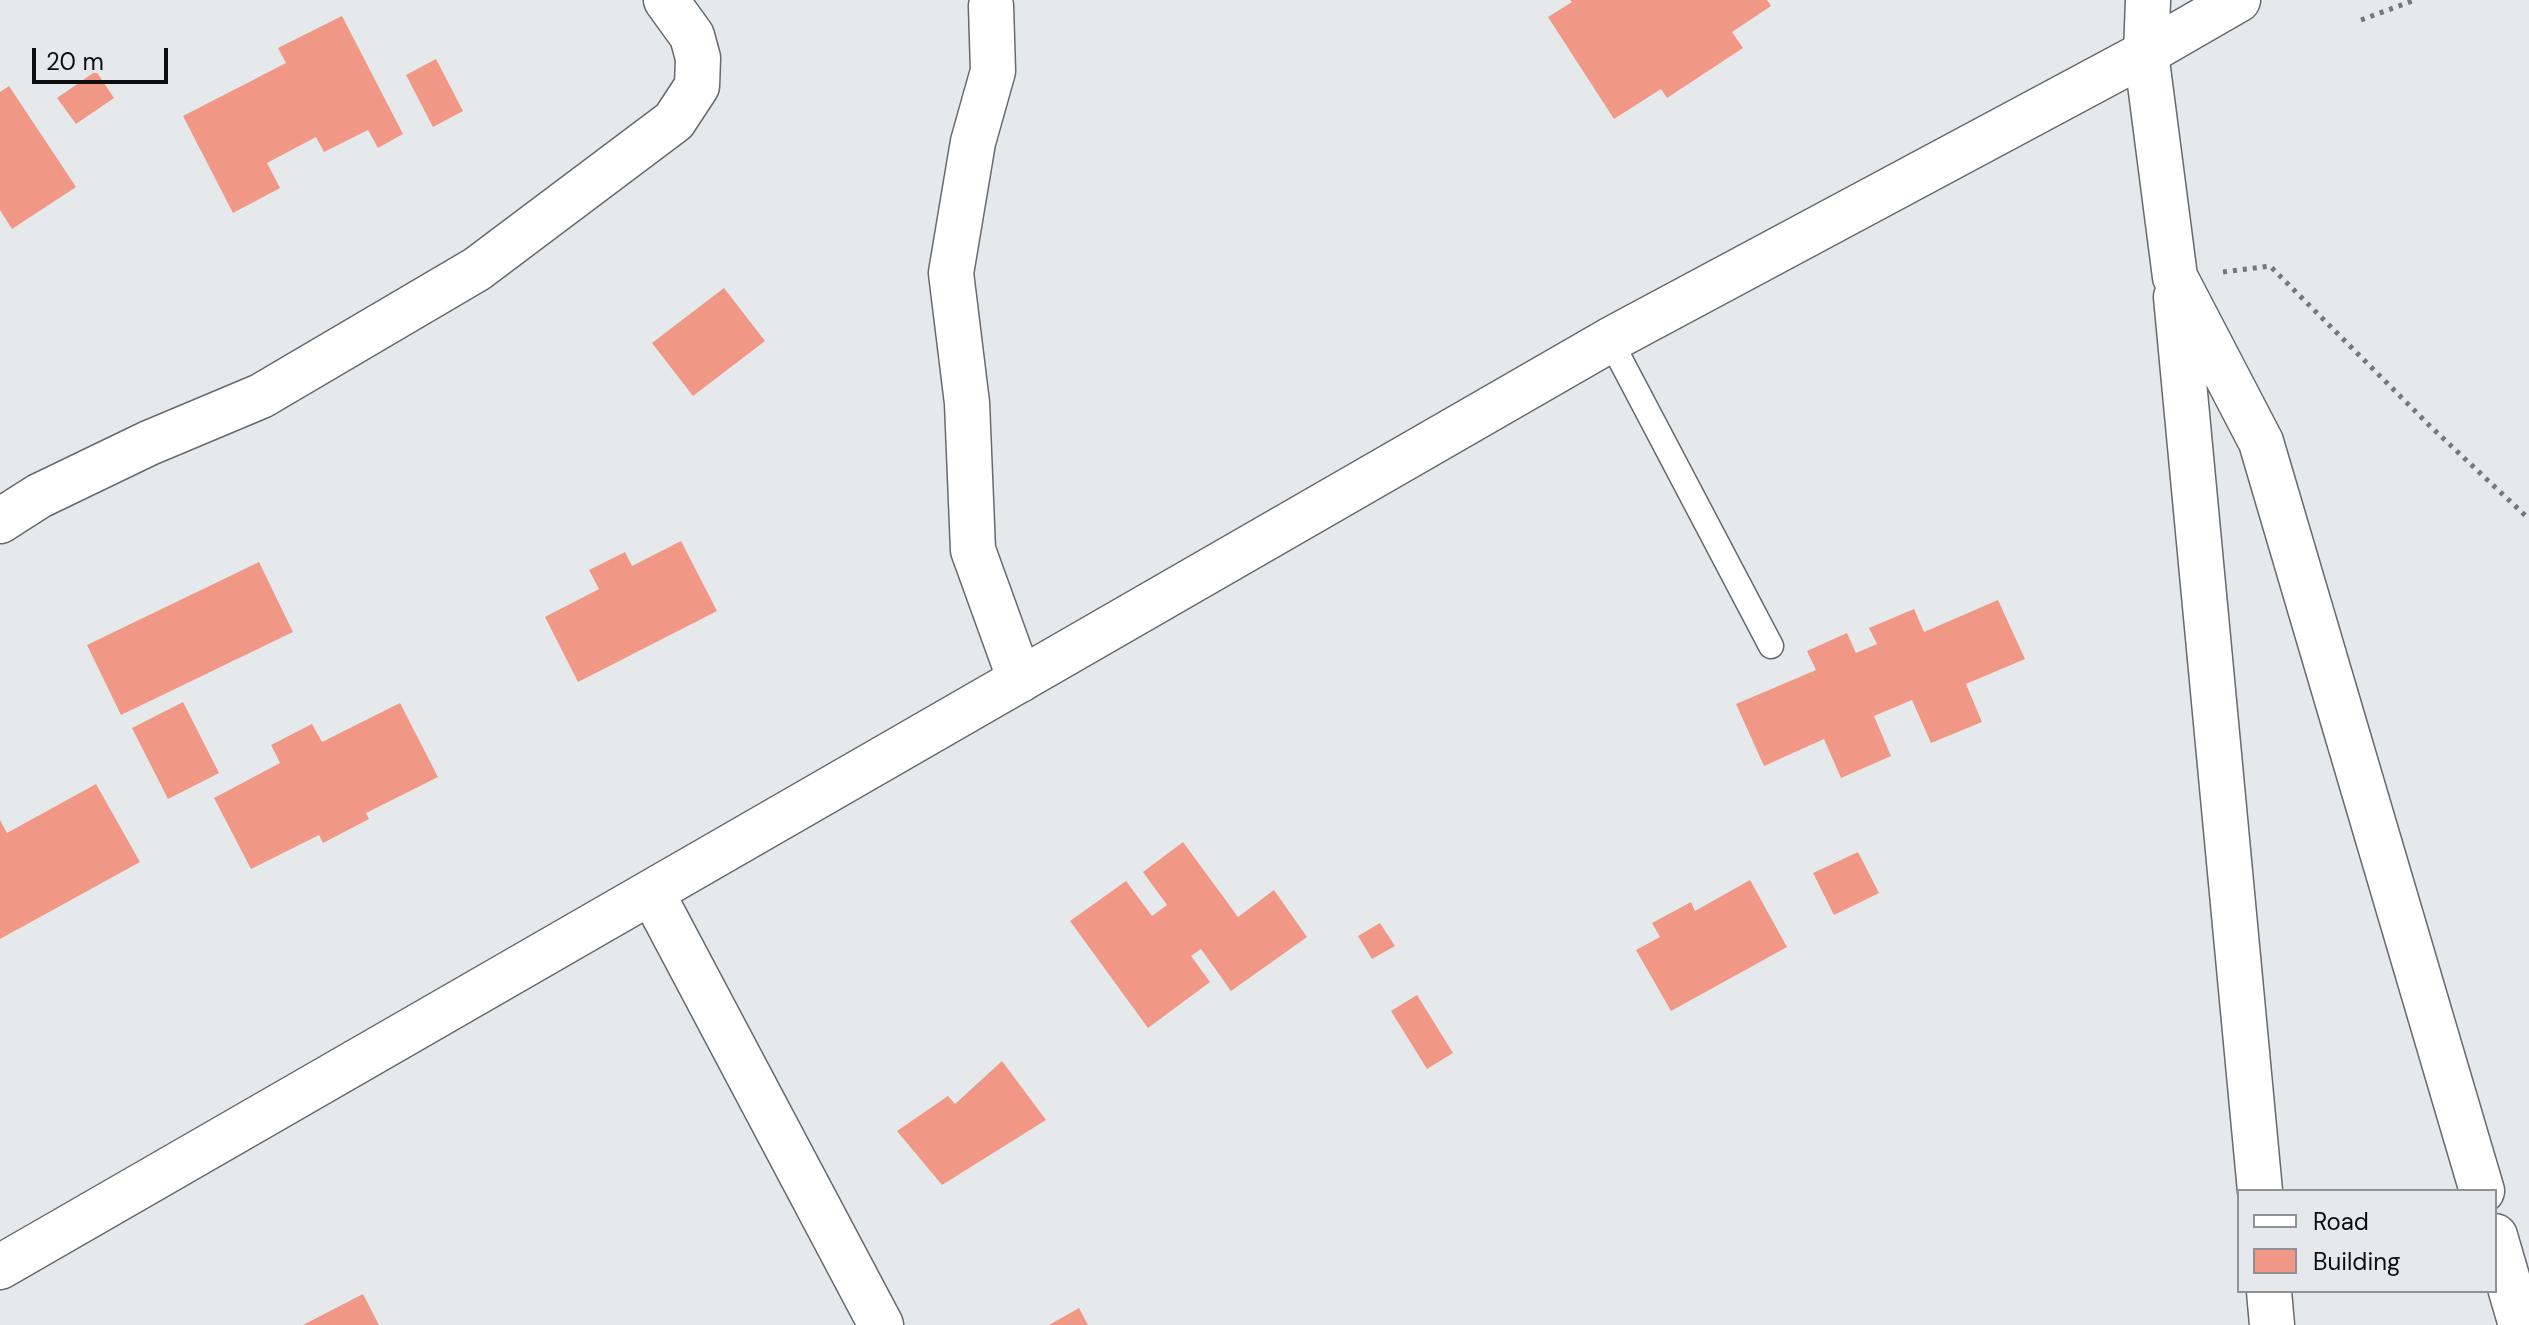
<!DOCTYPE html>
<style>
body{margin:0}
#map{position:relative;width:2529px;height:1325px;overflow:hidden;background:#e6e9ec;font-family:"DM Sans",sans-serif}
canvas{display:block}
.legend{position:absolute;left:2237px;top:1189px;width:260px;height:104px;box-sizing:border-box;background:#e6e9ec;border:2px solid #8f9194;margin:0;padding:10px 14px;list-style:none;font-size:24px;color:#0d0e0f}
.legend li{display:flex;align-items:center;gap:16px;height:40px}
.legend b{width:40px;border:2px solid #8f9194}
.scale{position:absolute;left:32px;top:48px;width:136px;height:36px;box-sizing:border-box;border:4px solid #0d0e0f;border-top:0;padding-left:10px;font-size:24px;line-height:28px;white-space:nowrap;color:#0d0e0f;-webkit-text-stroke:6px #e6e9ec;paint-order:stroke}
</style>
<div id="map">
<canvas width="2529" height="1325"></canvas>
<ul class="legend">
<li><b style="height:10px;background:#fff"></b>Road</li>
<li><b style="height:22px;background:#f09885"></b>Building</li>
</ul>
<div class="scale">20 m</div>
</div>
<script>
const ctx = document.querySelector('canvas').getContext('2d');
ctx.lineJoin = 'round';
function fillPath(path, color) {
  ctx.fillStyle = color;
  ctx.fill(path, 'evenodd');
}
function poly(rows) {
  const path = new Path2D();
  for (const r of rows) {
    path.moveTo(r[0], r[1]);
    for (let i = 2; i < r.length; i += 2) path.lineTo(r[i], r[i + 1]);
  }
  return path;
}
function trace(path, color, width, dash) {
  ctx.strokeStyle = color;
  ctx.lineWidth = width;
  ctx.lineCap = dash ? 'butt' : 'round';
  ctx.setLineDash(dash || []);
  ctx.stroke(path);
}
const building = poly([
 [1570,0,1767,0,1771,6,1732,32,1743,48,1667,98,1661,89,1614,119,1548,17,1572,2],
 [342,16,403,134,378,148,368,130,324,152,316,137,267,163,280,188,233,213,183,116,286,63,278,48],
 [436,59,463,111,433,127,406,75],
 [96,71,114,98,76,124,57,98],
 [9,86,76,187,12,229,0,210,0,92],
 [724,288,765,341,693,396,652,343],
 [681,541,717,611,578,682,545,617,599,589,589,570,625,552,632,566],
 [259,562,293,632,121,715,87,645],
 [1998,600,2025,659,1966,684,1982,722,1931,743,1912,700,1874,716,1891,756,1841,778,1824,739,1764,766,1736,704,1816,670,1807,651,1847,633,1856,653,1877,644,1869,628,1914,609,1924,632],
 [183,702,219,773,168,799,132,728],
 [400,703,438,777,366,813,369,819,323,843,319,835,251,869,214,798,280,763,271,745,312,724,322,742],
 [96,784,140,862,0,939,0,820,7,833],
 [1183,842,1238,917,1274,890,1307,937,1231,991,1201,949,1191,956,1210,982,1148,1028,1070,921,1126,881,1152,916,1167,905,1143,872],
 [1858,852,1879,893,1834,915,1813,873],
 [1750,880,1787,947,1671,1011,1636,950,1660,937,1652,923,1691,902,1695,911],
 [1380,923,1395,946,1372,959,1358,936],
 [1417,995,1453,1053,1427,1069,1391,1011],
 [1002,1061,1046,1120,942,1185,897,1131,948,1096,955,1104],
 [363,1294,379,1325,303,1325],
 [1079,1308,1088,1325,1049,1325]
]);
const path = poly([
 [2361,20,2415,0],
 [2223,272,2270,266,2429,425,2529,519]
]);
const service = poly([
 [1610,340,1771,646]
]);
const minor = poly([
 [2148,0,2146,53,2175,277,2261,442,2482,1191],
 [991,6,993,71,973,142,951,273,967,403,973,550,1020,680],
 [2176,297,2260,1191],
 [0,521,39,496,149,443,261,396,477,269,674,121,697,86,698,58,692,36,666,0],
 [652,893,881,1325],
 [2495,1236,2521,1325],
 [2269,1291,2272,1325]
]);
const tertiary = poly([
 [0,1267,1610,340,2146,53,2238,0]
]);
fillPath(building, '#f09885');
trace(service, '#676a6d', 27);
trace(minor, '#676a6d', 47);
trace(tertiary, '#676a6d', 47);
trace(path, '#757779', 5, [4, 6]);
trace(service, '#fff', 24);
trace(minor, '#fff', 44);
trace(tertiary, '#fff', 44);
</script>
